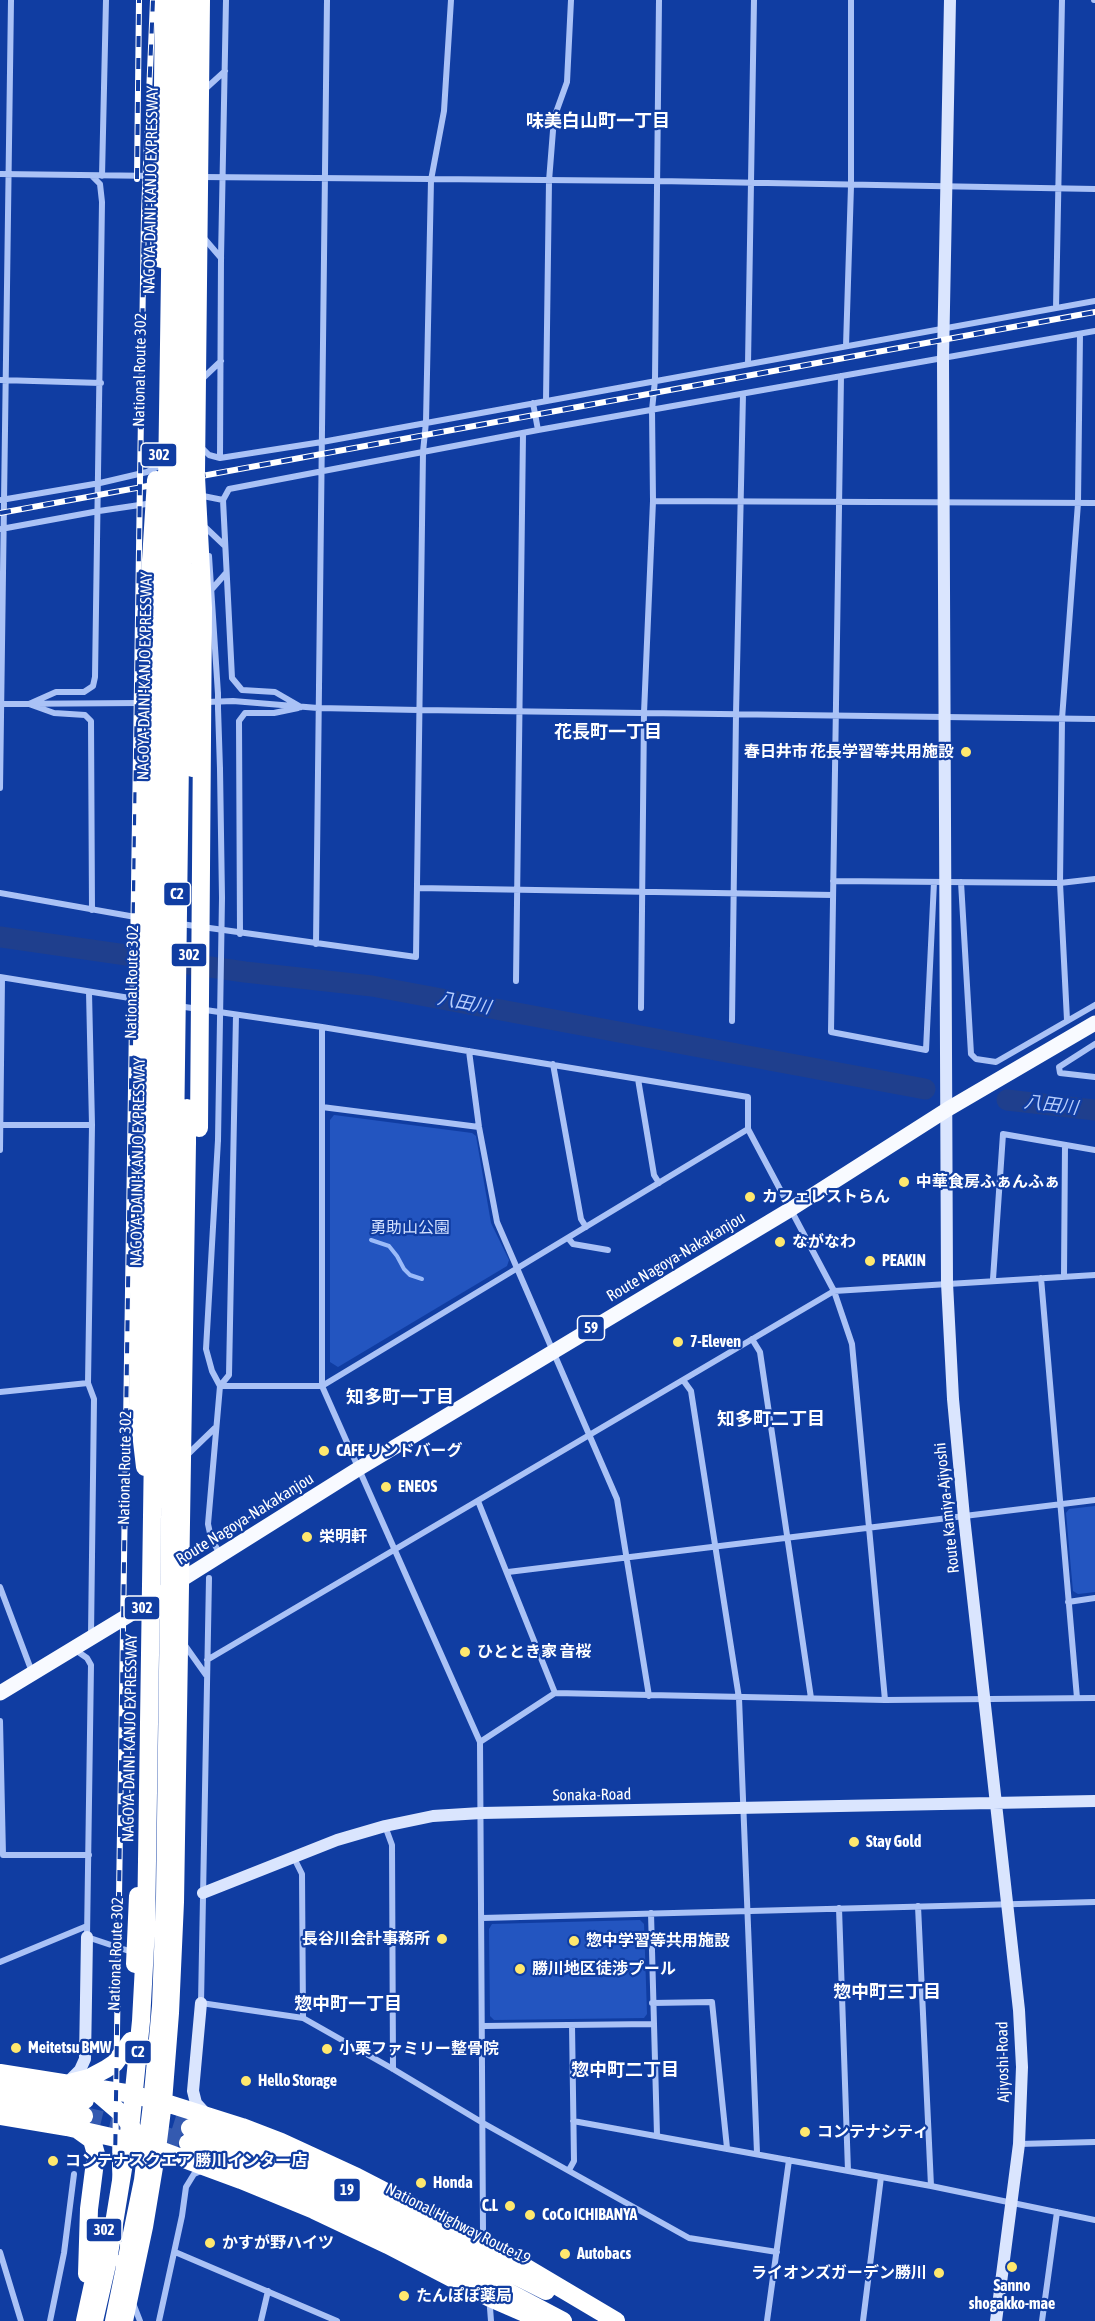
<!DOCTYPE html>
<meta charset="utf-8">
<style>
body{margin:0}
canvas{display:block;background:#103da2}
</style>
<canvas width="1095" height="2321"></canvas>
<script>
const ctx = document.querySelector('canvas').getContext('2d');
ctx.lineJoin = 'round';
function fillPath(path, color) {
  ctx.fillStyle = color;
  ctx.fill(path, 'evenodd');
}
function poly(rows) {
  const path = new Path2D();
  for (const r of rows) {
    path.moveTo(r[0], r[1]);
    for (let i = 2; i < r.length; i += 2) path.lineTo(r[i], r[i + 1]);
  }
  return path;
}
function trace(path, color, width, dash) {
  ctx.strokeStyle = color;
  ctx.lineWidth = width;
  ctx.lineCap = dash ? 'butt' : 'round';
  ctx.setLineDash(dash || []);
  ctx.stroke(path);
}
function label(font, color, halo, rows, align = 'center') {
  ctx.font = font + ' "Asap Condensed","Noto Sans JP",sans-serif';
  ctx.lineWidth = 4.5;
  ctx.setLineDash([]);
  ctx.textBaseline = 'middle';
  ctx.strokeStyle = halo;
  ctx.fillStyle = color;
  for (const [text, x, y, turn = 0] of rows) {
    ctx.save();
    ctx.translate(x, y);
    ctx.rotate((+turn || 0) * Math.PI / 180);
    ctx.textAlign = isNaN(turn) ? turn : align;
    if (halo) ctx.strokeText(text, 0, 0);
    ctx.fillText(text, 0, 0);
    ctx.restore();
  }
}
const green = poly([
 [334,1115,472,1133,476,1136,491,1223,509,1260,507,1266,338,1367,330,1362,330,1120],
 [1095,1506,1095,1592,1078,1594,1073,1591,1066,1513,1069,1509],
 [640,1920,644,1924,647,2014,644,2018,494,2020,490,2016,489,1929,492,1924]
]);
const stream = poly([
 [371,1240,389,1246,397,1256,404,1269,410,1275,422,1279]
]);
const river = poly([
 [0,937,245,972,372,986,925,1089],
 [1007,1100,1095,1110]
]);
const highwayTunnel = poly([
 [148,2115,190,2128],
 [84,2116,153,2132,188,2143]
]);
const street = poly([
 [1094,0,1095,0],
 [203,91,225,71],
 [0,174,159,176],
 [102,176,106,0],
 [202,177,658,181,1095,189],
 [203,237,221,258],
 [1056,308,1062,0],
 [846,346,851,186,851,0],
 [748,364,754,0],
 [841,376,831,1032,926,1050,934,882],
 [202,379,221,361],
 [0,380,101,383],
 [546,401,549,181,554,118,567,82,571,0],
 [533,403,538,430],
 [201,447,209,455,220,458,322,442,1095,301],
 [220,458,221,258,226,0],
 [198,495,223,500],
 [1,500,100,483,147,472,159,466],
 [653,501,1095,503],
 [206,528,225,546],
 [1,529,99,511,153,503],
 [209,556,218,694],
 [212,589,226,573],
 [207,702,233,701,318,708,419,710,1095,719],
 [0,704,140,703],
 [29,704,56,692,84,692,93,686,95,677,102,202,100,184,92,176],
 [29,704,54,713,85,715,91,721,92,910],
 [301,707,275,692,242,690,232,678,223,500,229,489,538,430,1095,331],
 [218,708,220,769],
 [0,788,11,0],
 [833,881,1060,883,1095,879],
 [961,882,971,1054,976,1059,996,1062,1095,1005],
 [417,888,833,895],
 [0,893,141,918],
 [181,924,416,957,423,452,426,422,431,180,444,111,451,0],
 [240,934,239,721,245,713,274,713,298,708],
 [316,944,327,0],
 [0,977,142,1000],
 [516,981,523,434],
 [89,992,92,1125,88,1383,94,1399,91,1635],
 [178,1006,322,1027,748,1097,748,1129,322,1386,220,1386],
 [641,1008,644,713,653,501,652,410,655,380,659,0],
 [1067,1020,1060,883,1062,719,1078,503,1080,334],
 [732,1021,736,714,743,394],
 [322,1027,322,1386,480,1742,483,2232],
 [1095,1044,1059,1067,1060,1073,1095,1077],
 [469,1051,479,1127,497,1222,617,1499,649,1696],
 [553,1064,581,1219,586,1227],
 [638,1079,654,1175,659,1183],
 [322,1107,479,1127],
 [0,1125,92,1125],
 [748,1129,834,1291,852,1344,885,1700],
 [218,1140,206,1349,212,1371,220,1386,208,1524,211,1538,220,1554],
 [0,1150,2,978],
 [568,1238,573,1244,608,1250],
 [1064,1276,1065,1145],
 [1041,1278,1077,1698],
 [993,1279,1003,1134,1095,1150],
 [752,1339,760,1352,811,1698],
 [683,1380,691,1391,739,1698,757,2153],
 [220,1386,229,1375,236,1015],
 [0,1392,88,1383],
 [185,1457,215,1428],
 [478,1501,555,1693],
 [508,1572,1095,1500],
 [209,1578,201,2003,303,2018,393,2069,483,2123,689,2238,777,2252],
 [0,1587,32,1672],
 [1068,1602,1095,1598],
 [184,1644,206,1675],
 [74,1649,87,1658,91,1665,87,1937,132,1952],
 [207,1660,834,1291,1095,1275],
 [0,1721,3,1855,89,1855],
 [480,1742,555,1693,885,1700,1095,1698],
 [385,1826,392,1845,393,2069],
 [294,1858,302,1874,303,2018],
 [918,1906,931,2186],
 [839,1908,848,2171],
 [651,1913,657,2135],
 [482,1918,1095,1902],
 [0,1962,87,1926],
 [652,2003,712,2002,727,2148],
 [483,2026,653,2024],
 [573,2121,931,2186,1095,2220],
 [1019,2144,1095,2142],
 [569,2170,574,2161,572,2025],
 [0,2252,21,2321],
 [175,2252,337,2321],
 [133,2303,140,2321],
 [490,2308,491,2321],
 [50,2321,64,2253,74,2174],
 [159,2321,182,2216,186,2187,194,2174,203,2170],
 [261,2321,268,2291],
 [767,2321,789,2160],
 [863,2321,881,2177],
 [1042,2321,1057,2212]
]);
const secondary = poly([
 [950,0,943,358,947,1283,953,1399,964,1517,1019,2010,1022,2067,1019,2144,996,2321],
 [203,1893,337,1840,385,1826,433,1816,481,1813,1095,1801],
 [201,2003,193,2091,196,2103,206,2114],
 [69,2081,80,2070,85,2059,87,1937]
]);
const primary = poly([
 [0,1693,142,1607,181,1580,358,1469,791,1209,948,1109,1095,1023]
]);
const highway = poly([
 [161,259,164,0],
 [196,472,201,0],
 [192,768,194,572],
 [141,1123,138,1407,145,1467],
 [135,1964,138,1896],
 [0,2073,126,2093,163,2102,242,2127,281,2142,357,2177,483,2242,616,2321],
 [73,2082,89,2078,106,2069,115,2063,131,2041],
 [0,2086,85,2100],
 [94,2090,123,2115,136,2134],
 [0,2102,84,2116],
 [0,2116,67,2127,120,2139,157,2149,241,2180,314,2210,388,2245,490,2298,543,2321],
 [190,2128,265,2154,346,2190,546,2291],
 [78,2130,92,2140,96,2154,89,2209,87,2274],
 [188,2143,262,2170,345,2206,563,2321],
 [85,2321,105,2229],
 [124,2321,144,2227,157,2149,163,2102,170,2013,175,1902,187,1142]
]);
const rail = poly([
 [137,179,139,0],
 [0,513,1095,312],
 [121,2321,115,2166,144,212,153,0]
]);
const streetBridge = poly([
 [218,694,218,708],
 [218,1140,222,898,220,769]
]);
const highwayBridge = poly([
 [195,458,203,608,199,1128],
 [141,1123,148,608,156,480],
 [187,1142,187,1108],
 [94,2321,108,2260,131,2120,141,2021,146,1928,174,0],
 [114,2321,143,2180,152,2104,161,2006,165,1898,190,0]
]);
const markers = [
 [966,752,6,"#ffe86e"],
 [904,1182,6,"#ffe86e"],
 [750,1197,6,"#ffe86e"],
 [780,1242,6,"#ffe86e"],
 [870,1261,6,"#ffe86e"],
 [678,1342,6,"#ffe86e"],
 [324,1451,6,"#ffe86e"],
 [386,1487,6,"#ffe86e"],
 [307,1537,6,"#ffe86e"],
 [465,1652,6,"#ffe86e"],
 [854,1842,6,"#ffe86e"],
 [442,1939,6,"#ffe86e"],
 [574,1941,6,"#ffe86e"],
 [520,1969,6,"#ffe86e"],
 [16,2048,6,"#ffe86e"],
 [327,2049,6,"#ffe86e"],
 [246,2081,6,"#ffe86e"],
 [805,2132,6,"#ffe86e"],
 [53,2161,6,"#ffe86e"],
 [421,2183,6,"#ffe86e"],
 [510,2206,6,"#ffe86e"],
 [530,2215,6,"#ffe86e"],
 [210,2243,6,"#ffe86e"],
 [565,2254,6,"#ffe86e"],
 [1012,2267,6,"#ffe86e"],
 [939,2273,6,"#ffe86e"],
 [404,2296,6,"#ffe86e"]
];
const shields = [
 [159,455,36],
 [177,894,27],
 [189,955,36],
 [591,1328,27],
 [142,1608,36],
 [138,2052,27],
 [347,2190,27],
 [104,2230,36]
];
const shieldNames = [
 ["302",159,455],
 ["C2",177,894],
 ["302",189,955],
 ["59",591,1328],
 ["302",142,1608],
 ["C2",138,2052],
 ["19",347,2190],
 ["302",104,2230]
];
const streetNames = [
 ["NAGOYA-DAINI-KANJO EXPRESSWAY",151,190,-89],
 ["National Route 302",140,370,-89],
 ["NAGOYA-DAINI-KANJO EXPRESSWAY",145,676,-89],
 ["National Route 302",132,982,-89],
 ["NAGOYA-DAINI-KANJO EXPRESSWAY",138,1162,-89],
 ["Route Nagoya-Nakakanjou",676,1257,-31],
 ["National Route 302",125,1468,-89],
 ["Route Kamiya-Ajiyoshi",947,1508,-96],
 ["Route Nagoya-Nakakanjou",245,1519,-32],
 ["NAGOYA-DAINI-KANJO EXPRESSWAY",130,1738,-89],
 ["Sonaka-Road",592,1795,-1],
 ["National Route 302",116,1954,-88],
 ["Ajiyoshi-Road",1003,2062,-91],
 ["National Highway Route 19",458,2224,27]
];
const poiNames = [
 ["春日井市 花長学習等共用施設",954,752,"right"],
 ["中華食房ふぁんふぁ",916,1182],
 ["カフェレストらん",762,1197],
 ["ながなわ",792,1242],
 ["PEAKIN",882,1261],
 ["7-Eleven",690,1342],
 ["CAFE リンドバーグ",336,1451],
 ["ENEOS",398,1487],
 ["栄明軒",319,1537],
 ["ひととき家 音桜",477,1652],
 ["Stay Gold",866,1842],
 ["長谷川会計事務所",430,1939,"right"],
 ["惣中学習等共用施設",586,1941],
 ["勝川地区徒渉プール",532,1969],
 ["Meitetsu BMW",28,2048],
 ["小栗ファミリー整骨院",339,2049],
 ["Hello Storage",258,2081],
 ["コンテナシティ",817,2132],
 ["コンテナスクエア 勝川インター店",65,2161],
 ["Honda",433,2183],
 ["C.L",498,2206,"right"],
 ["CoCo ICHIBANYA",542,2215],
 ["かすが野ハイツ",222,2243],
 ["Autobacs",577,2254],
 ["ライオンズガーデン勝川",927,2273,"right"],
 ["Sanno",1012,2286,"center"],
 ["shogakko-mae",1012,2304,"center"],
 ["たんぽぽ薬局",416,2296]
];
const parkNames = [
 ["勇助山公園",410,1228]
];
const neighbourhoodNames = [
 ["味美白山町一丁目",598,121],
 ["花長町一丁目",608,732],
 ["知多町一丁目",400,1397],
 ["知多町二丁目",771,1419],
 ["惣中町三丁目",887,1992],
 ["惣中町一丁目",348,2004],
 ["惣中町二丁目",625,2070]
];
const waterNames = [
 ["八田川",464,1003,11],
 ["八田川",1051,1105,7]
];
fillPath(green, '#2355c0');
trace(stream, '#9bbbf9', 4);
trace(river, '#1f3f8d', 21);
trace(highwayTunnel, '#345ab0', 18, [18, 9]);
trace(street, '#aac2f6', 6);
trace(secondary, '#dae5fe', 12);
trace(primary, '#f8faff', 15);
trace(highway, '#fff', 18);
trace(rail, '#fff', 6);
trace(rail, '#103da2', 4, [11]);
trace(streetBridge, '#aac2f6', 6);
trace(highwayBridge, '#fff', 18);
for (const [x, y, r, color] of markers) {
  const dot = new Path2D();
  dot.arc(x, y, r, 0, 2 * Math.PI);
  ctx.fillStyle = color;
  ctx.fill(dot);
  trace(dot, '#103da2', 2);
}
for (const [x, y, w] of shields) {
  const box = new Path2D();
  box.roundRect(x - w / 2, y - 12, w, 24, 4.5);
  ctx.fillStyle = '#103da2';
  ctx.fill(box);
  trace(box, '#fff', 1.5);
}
label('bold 15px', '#fff', null, shieldNames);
label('16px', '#fff', '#103da2', streetNames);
label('bold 16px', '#fff', '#103da2', poiNames, 'left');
label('16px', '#d3e1fe', '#103da2', parkNames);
label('bold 18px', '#fff', '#103da2', neighbourhoodNames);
label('italic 18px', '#b7cdfc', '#103da2', waterNames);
</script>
